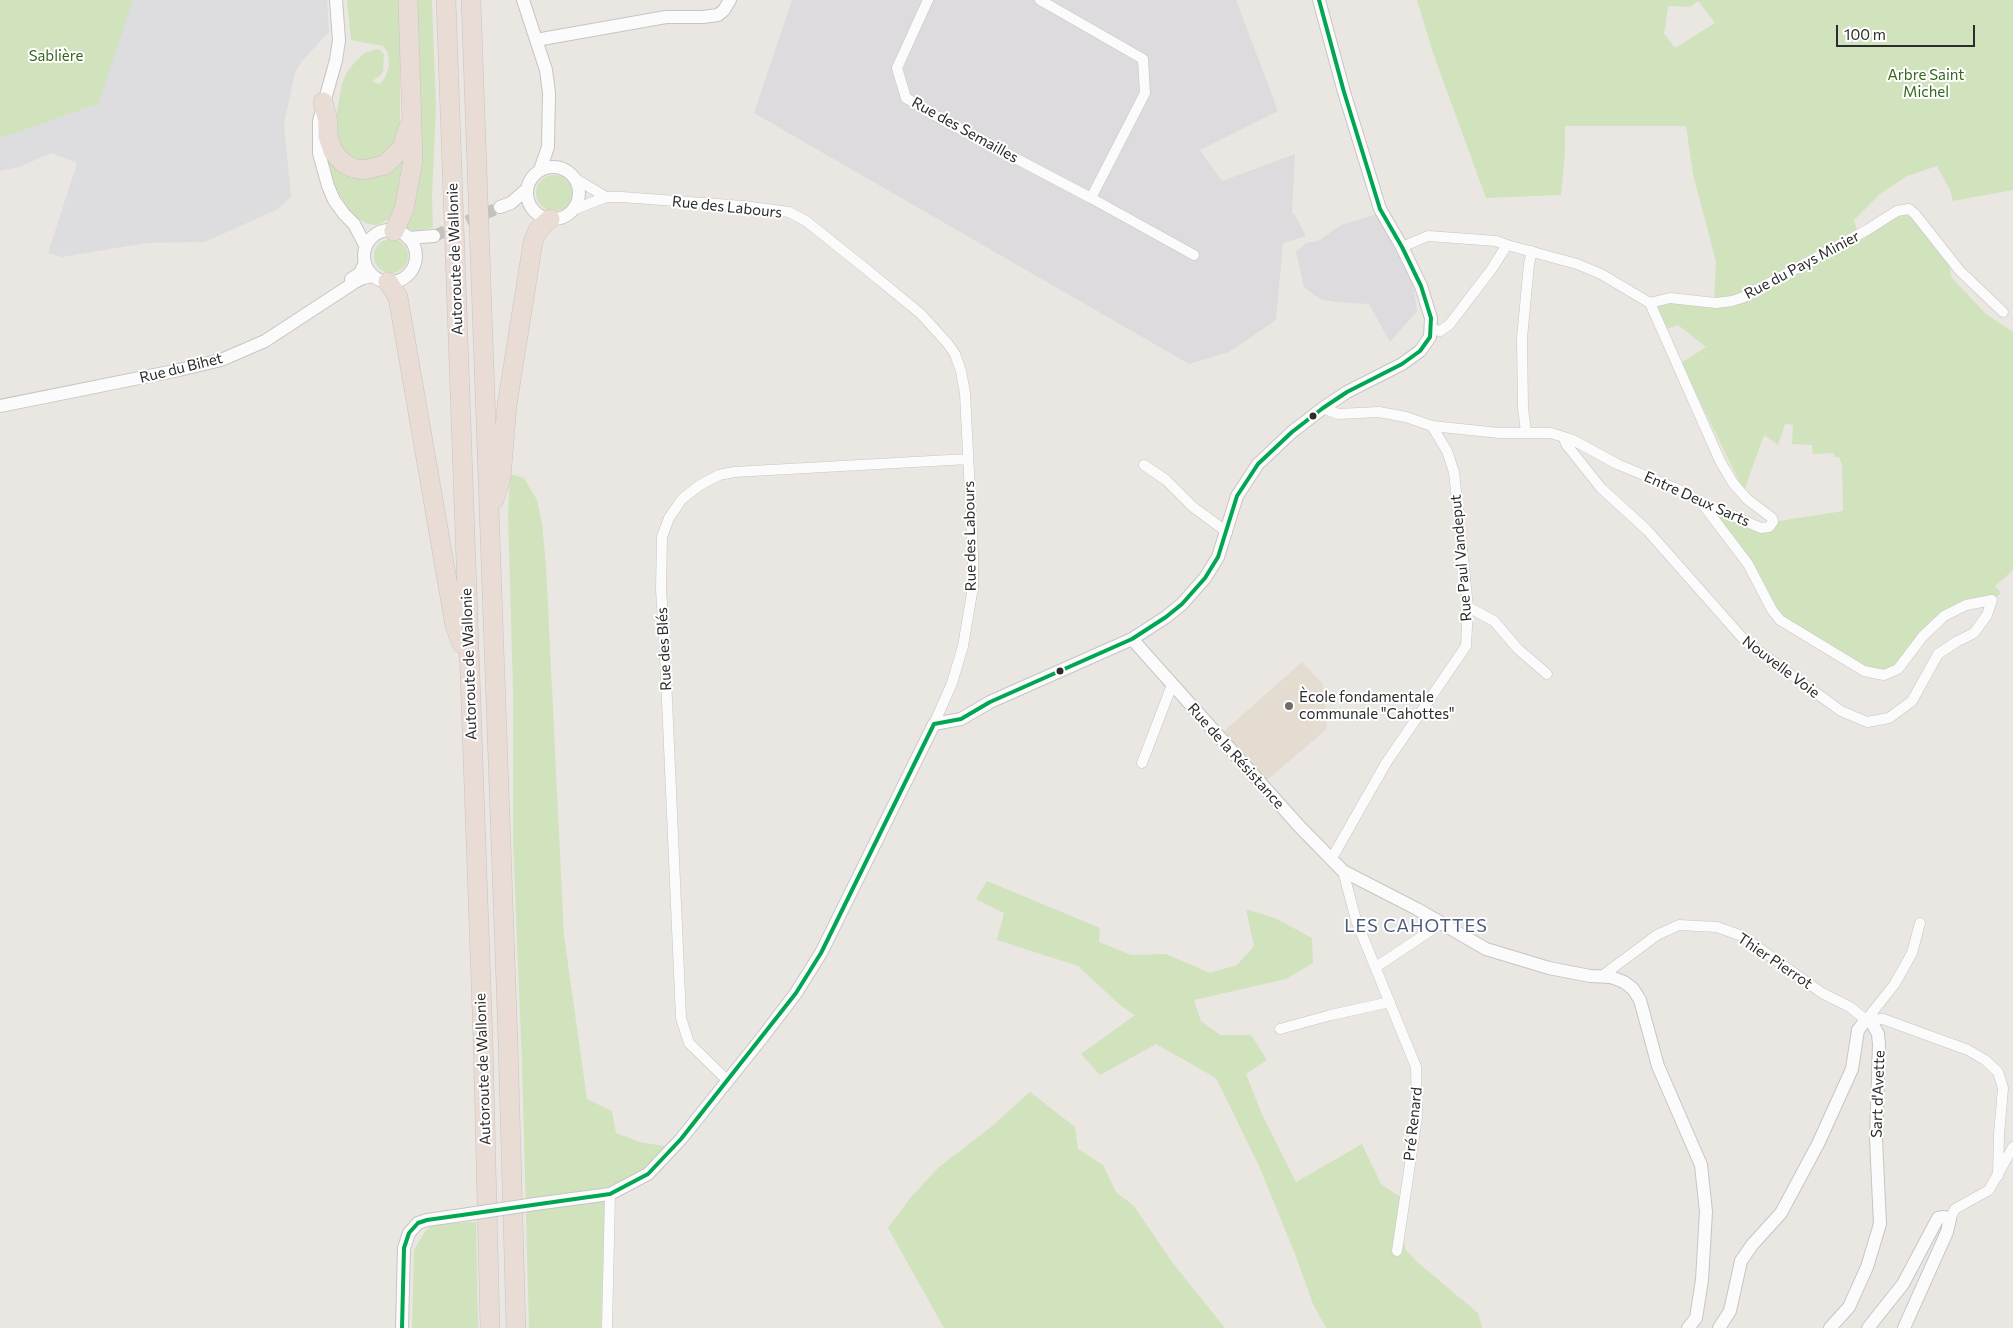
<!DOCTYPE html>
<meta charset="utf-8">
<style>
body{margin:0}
#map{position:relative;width:2013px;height:1328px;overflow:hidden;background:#eae6e2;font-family:Commissioner,sans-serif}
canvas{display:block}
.scale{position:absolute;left:1836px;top:25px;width:139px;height:22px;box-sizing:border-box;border:2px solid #2c2c2c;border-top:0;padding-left:6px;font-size:15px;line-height:18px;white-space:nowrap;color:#2c2c2c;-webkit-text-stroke:4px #fff;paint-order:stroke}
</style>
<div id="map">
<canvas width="2013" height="1328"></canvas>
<div class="scale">100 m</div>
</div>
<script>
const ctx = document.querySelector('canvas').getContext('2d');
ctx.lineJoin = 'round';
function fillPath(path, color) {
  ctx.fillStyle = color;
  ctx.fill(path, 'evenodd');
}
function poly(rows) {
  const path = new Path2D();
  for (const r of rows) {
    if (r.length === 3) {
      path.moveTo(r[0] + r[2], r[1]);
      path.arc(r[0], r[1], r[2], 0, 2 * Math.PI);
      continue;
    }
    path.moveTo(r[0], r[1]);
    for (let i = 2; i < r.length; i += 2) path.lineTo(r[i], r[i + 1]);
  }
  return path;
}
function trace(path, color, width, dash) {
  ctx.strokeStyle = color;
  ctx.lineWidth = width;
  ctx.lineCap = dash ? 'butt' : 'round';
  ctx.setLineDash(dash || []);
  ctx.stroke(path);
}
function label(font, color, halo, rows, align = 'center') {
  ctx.font = font + ' Commissioner,sans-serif';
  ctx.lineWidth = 4;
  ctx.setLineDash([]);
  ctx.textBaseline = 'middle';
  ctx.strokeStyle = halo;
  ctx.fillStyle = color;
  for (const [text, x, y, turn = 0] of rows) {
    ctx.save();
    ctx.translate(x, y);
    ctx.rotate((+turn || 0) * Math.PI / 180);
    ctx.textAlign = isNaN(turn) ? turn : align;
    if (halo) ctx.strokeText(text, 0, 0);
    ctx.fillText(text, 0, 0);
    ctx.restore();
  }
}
const industrial = poly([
 [792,0,1236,0,1278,111,1200,150,1222,181,1295,154,1292,213,1295,215,1306,236,1283,243,1276,320,1229,352,1189,364,754,113],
 [1377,214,1413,285,1417,311,1390,342,1369,304,1336,302,1320,299,1304,287,1296,252,1306,243,1318,241,1341,225]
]);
const education = poly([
 [1302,662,1323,684,1327,729,1266,781,1222,733]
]);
const airport = poly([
 [0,0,327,0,329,32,302,61,295,73,284,124,291,197,278,209,205,242,147,243,62,257,48,253,77,163,51,153,19,167,0,171]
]);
const green = poly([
 [0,0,133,0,98,104,0,138],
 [347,0,400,0,400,135,381,161,348,161,333,132,342,84,347,72,355,62,363,54,373,50,379,49,384,54,383,71,380,76,372,81,380,84,385,78,389,66,388,53,383,46,351,40],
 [413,0,432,0,436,106,432,197,433,228,414,231,405,228],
 [1417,0,2013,0,2013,190,1953,201,1950,190,1937,166,1907,176,1880,194,1854,220,1858,235,1909,209,1948,257,1951,277,1986,314,2013,332,2013,570,1995,586,2001,593,1992,600,1944,616,1898,669,1864,671,1780,620,1748,564,1707,511,1761,528,1773,522,1843,511,1842,465,1839,457,1834,457,1834,453,1813,454,1812,445,1792,444,1793,425,1785,424,1778,445,1764,435,1744,491,1681,363,1706,347,1678,325,1666,329,1654,308,1658,302,1714,303,1716,262,1693,174,1686,126,1565,126,1565,153,1561,195,1486,198,1433,53],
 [1698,1,1715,23,1675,48,1663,32,1665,29,1668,6,1690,7],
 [326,151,344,169,405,154,397,206,390,218,377,225,368,224,358,219,346,206,337,190,329,172],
 [554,193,18],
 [391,256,17],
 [510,474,524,478,537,500,542,523,546,565,564,936,587,1099,612,1111,616,1133,640,1142,681,1149,655,1177,605,1204,601,1328,529,1328,522,1064,513,841,513,690,508,514],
 [987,881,1100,928,1099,942,1131,955,1166,954,1210,973,1237,965,1254,946,1246,909,1277,919,1312,938,1313,963,1286,979,1194,1000,1201,1021,1220,1035,1251,1035,1267,1060,1246,1074,1261,1112,1296,1182,1362,1144,1381,1184,1409,1203,1403,1230,1405,1249,1417,1262,1478,1313,1482,1328,1326,1328,1313,1304,1295,1254,1260,1168,1216,1078,1156,1044,1100,1075,1081,1054,1135,1015,1121,1006,1078,966,997,940,1004,913,976,899],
 [1030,1092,1075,1127,1078,1149,1103,1165,1116,1192,1134,1206,1172,1262,1225,1328,944,1328,888,1228,911,1197,939,1167,991,1127],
 [476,1222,478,1328,412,1328,414,1250,425,1231,435,1224]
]);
const tertiaryTunnel = poly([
 [434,236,500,207]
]);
const minor = poly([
 [928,0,897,68,906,98,943,120,1091,198,1145,93,1143,59,1040,0],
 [576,179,606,197],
 [1091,198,1194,255],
 [573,210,606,197,622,197,743,206,789,212,806,221,866,269,921,314,948,344,955,354,961,371,965,393,973,554,973,587,963,646,952,683,934,724],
 [1402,247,1428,236,1496,241,1507,245],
 [1650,303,1670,298,1716,303,1732,301,1744,297,1867,230,1897,211,1909,209,1915,214,1960,271,2003,312],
 [1430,329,1440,331,1449,325,1491,270,1507,245,1577,264,1601,274,1650,303],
 [1323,408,1338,414,1379,412,1406,417,1432,426,1499,433,1551,433,1573,440,1617,464,1675,488,1701,502,1761,528,1769,527,1773,522,1772,518,1747,499,1733,483,1720,461,1650,303],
 [1526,432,1523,408,1522,338,1529,264,1532,251],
 [1564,438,1566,444,1601,488,1647,530,1746,642,1841,711,1867,722,1889,718,1912,701,1938,654,1956,642,1974,633,1987,615,1992,600,1966,605,1944,616,1939,621,1923,636,1898,669,1884,675,1864,671,1780,620,1772,610,1748,564,1701,502],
 [1144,465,1166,480,1193,507,1227,532],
 [1468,607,1494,621,1518,649,1547,674],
 [1142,763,1172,685],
 [1332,858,1386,763,1466,646,1468,607,1454,472,1447,451,1432,426],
 [1343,871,1356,920,1416,1067,1417,1117,1397,1251],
 [1376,967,1442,923],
 [1602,976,1657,935,1679,925,1717,927,1742,936,1822,993,1850,1007,1866,1020,1883,1019,1968,1050,1985,1060,1998,1072,2003,1088,1999,1134,1998,1176],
 [1866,1020,1894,985,1912,953,1920,923],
 [1280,1029,1331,1015,1390,1002],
 [728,1081,689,1043,681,1018,664,632,661,590,662,537,669,518,682,499,700,485,719,475,734,472,968,459],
 [1950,1219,1955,1209,1989,1190,2013,1147],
 [607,1328,610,1194]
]);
const tertiary = poly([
 [336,0,339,40,336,60,319,121,319,153,328,186,334,200,344,214,354,224,366,247],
 [523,0,546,70,549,93,548,147,540,170],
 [536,40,666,17,703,17,718,15,724,10,730,0],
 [553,193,26],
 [500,207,511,203,527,189],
 [390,256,26],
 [408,238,434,236],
 [351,279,360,273,365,263],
 [0,406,179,370,221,360,265,341,355,282,363,278,373,276],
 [1132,639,1299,826,1343,871,1417,909,1486,949,1549,968,1590,976,1611,977,1624,982,1633,989,1640,1000,1658,1066,1701,1165,1706,1212,1702,1280,1696,1318,1688,1328],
 [535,1204,610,1194,648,1174,681,1139,761,1039,796,993,821,953,934,724,961,719,990,702,1132,639,1166,617,1182,604,1205,578,1218,557,1237,496,1258,464,1292,432,1323,408,1347,392,1402,364,1420,351,1430,337,1431,318,1421,286,1402,247,1380,209,1344,92,1319,0],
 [402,1328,404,1248,409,1233,418,1223,427,1220,469,1214],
 [1719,1328,1730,1311,1741,1261,1752,1245,1781,1213,1818,1144,1852,1069,1858,1030,1866,1020,1872,1023,1878,1034,1879,1044,1876,1139,1880,1224,1867,1267,1849,1307,1830,1328],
 [1868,1328,1903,1284,1938,1218,1944,1217,1950,1219,1947,1232,1904,1328]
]);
const motorway = poly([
 [446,0,483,1040,490,1328],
 [471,0,508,1042,516,1328],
 [323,102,328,121,328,136,333,151,343,163,353,168,363,170,385,165,402,148,408,128],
 [394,231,404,210,413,160,408,0],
 [388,282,398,297,455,626,462,644],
 [494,500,501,478,507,405,533,242,538,230,550,219]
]);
const tertiaryBridge = poly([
 [469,1214,535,1204]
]);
const bus1 = poly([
 [934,724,961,719,990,702,1132,639,1166,617,1182,604,1205,578,1218,557,1237,496,1258,464,1292,432,1323,408,1347,392,1402,364,1420,351,1430,337,1431,318,1421,286,1402,247,1380,209,1344,92,1319,0],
 [402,1328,404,1248,409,1233,418,1223,427,1220,610,1194,648,1174,681,1139,796,993,821,953,934,724]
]);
const markers = [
 [1313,416,4.5,"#2c2c2c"],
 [1060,671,4.5,"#2c2c2c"],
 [1289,706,5,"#6e6d6c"]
];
const parkNames = [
 ["Sablière",56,56],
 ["Arbre Saint",1926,75],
 ["Michel",1926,92]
];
const streetNames = [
 ["Rue des Semailles",965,130,29],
 ["Rue des Labours",727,207,6],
 ["Autoroute de Wallonie",455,259,-92],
 ["Rue du Pays Minier",1802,265,-28],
 ["Rue du Bihet",181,368,-14],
 ["Entre Deux Sarts",1697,499,24],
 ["Rue des Labours",970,536,-91],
 ["Rue Paul Vandeput",1461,558,-95],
 ["Rue des Blés",664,649,-93],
 ["Autoroute de Wallonie",469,664,-92],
 ["Nouvelle Voie",1781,667,37],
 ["Rue de la Résistance",1236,756,48],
 ["Thier Pierrot",1775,961,34],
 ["Autoroute de Wallonie",483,1069,-92],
 ["Sart d'Avette",1878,1094,-88],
 ["Pré Renard",1413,1124,-84]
];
const poiNames = [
 ["Ècole fondamentale",1299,697],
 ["communale \"Cahottes\"",1299,714]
];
const quarterNames = [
 ["LES CAHOTTES",1416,926]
];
fillPath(industrial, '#dddbdd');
fillPath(education, '#e4dcd1');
fillPath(airport, '#dddde0');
fillPath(green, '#d0e3bd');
trace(tertiaryTunnel, '#c4c1be', 12, [12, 6]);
trace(minor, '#c6c5c5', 11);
trace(tertiary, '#c6c5c5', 14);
trace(motorway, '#c6c4c2', 20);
trace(minor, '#fcfbfb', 10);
trace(tertiary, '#fcfbfb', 12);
trace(motorway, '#e8dcd5', 19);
trace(tertiaryBridge, '#c6c5c5', 14, []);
trace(tertiaryBridge, '#fcfbfb', 12);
trace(bus1, '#00a651', 4);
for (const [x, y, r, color] of markers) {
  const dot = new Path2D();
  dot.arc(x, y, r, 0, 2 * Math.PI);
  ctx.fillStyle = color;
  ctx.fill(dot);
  trace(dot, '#fff', 2);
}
label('15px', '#34671d', '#fff', parkNames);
label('15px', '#2c2c2c', '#fff', streetNames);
label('15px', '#2c2c2c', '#fff', poiNames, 'left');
ctx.letterSpacing = '1px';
label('18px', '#4d5a7b', '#fff', quarterNames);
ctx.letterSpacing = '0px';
</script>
